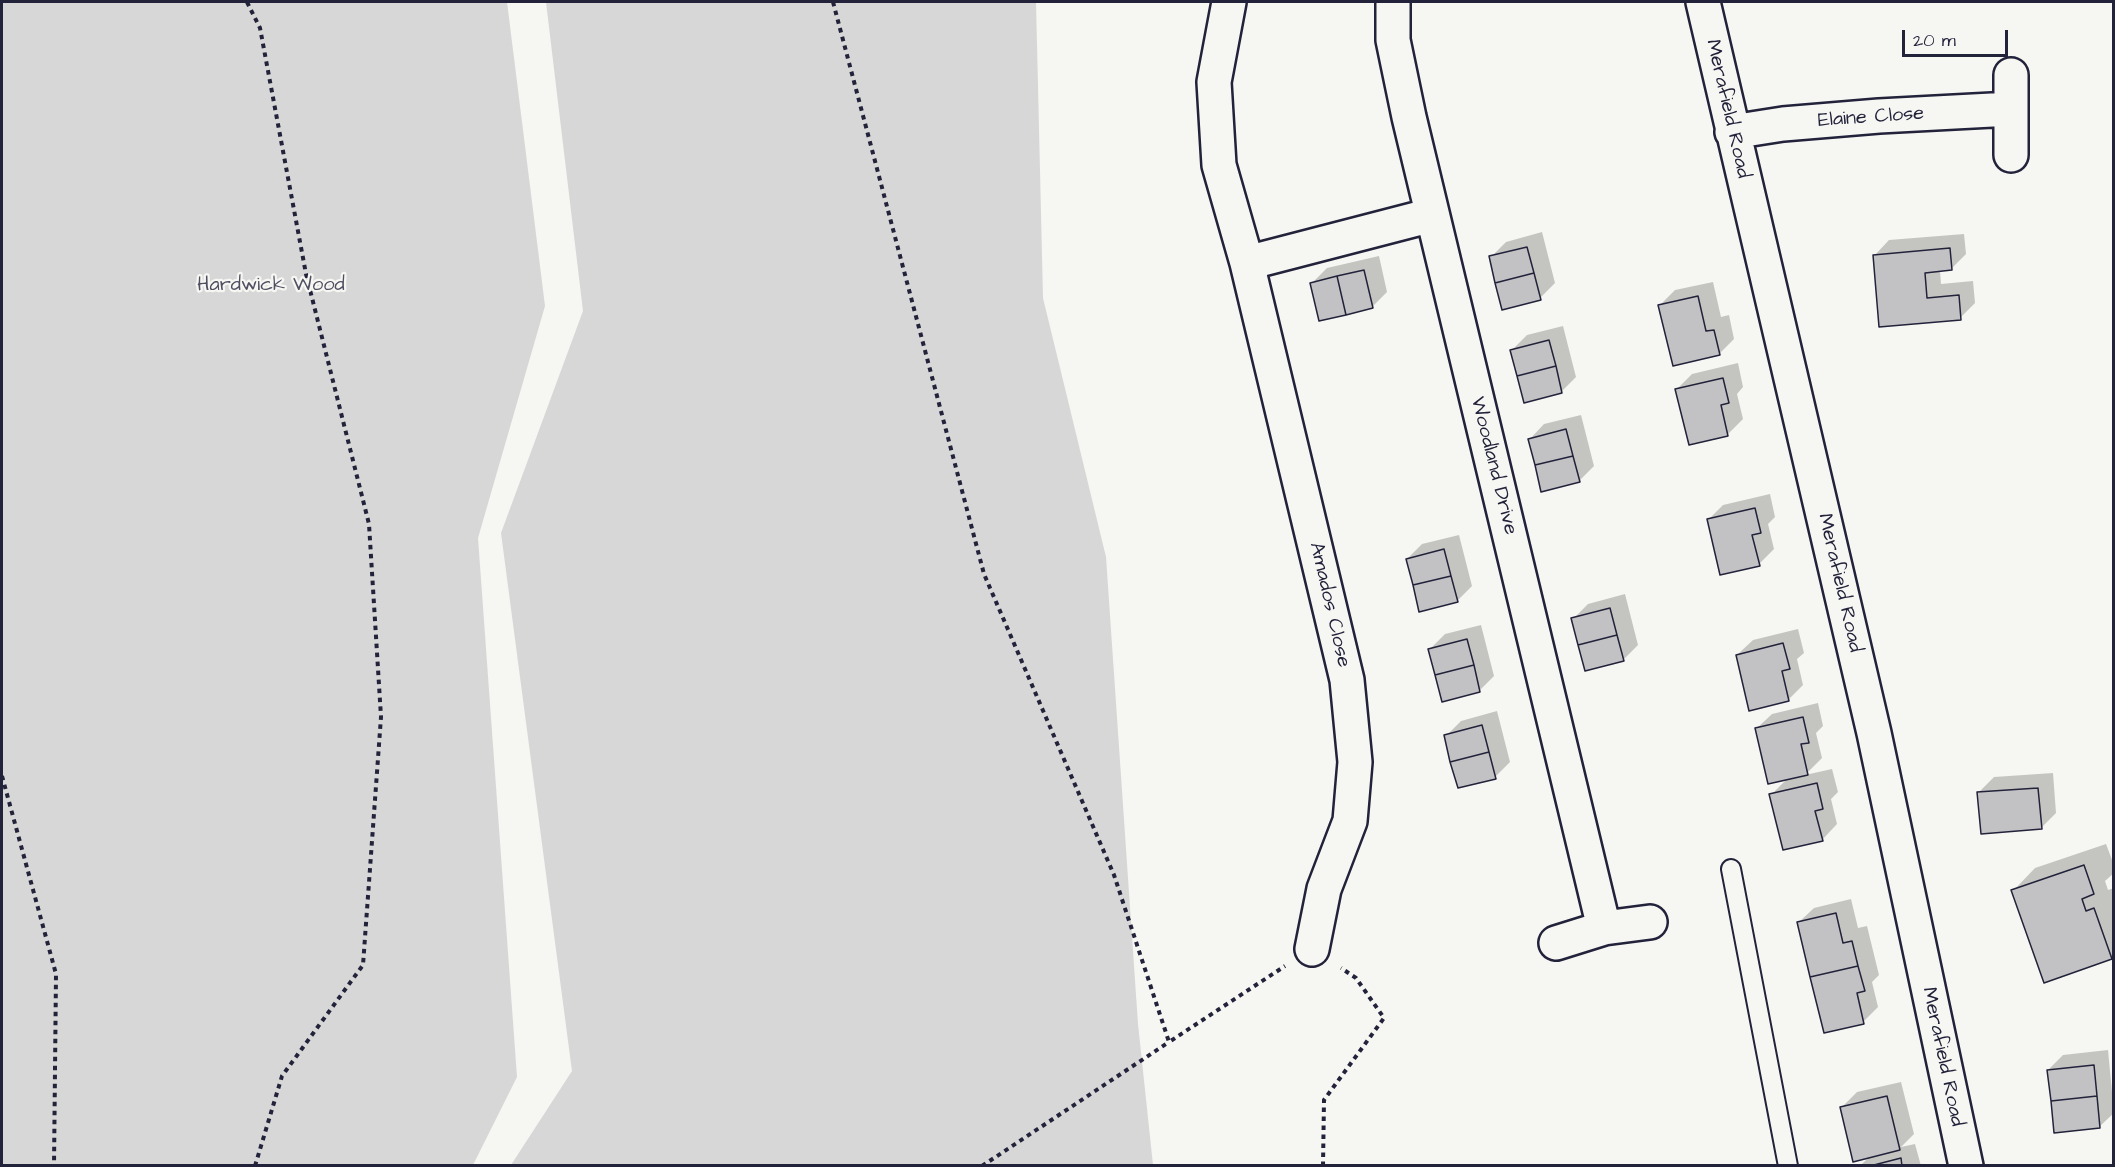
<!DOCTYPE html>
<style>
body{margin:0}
#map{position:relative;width:2115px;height:1167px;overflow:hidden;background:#f6f6f2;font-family:"Architects Daughter",sans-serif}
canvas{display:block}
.frame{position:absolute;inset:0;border:3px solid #22223b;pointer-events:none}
.scale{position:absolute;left:1902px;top:30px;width:106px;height:27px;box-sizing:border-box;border:3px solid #22223b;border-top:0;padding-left:8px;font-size:18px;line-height:21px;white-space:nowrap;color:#22223b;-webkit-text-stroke:4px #f6f6f2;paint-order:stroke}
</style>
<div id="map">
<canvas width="2115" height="1167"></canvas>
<div class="frame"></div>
<div class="scale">20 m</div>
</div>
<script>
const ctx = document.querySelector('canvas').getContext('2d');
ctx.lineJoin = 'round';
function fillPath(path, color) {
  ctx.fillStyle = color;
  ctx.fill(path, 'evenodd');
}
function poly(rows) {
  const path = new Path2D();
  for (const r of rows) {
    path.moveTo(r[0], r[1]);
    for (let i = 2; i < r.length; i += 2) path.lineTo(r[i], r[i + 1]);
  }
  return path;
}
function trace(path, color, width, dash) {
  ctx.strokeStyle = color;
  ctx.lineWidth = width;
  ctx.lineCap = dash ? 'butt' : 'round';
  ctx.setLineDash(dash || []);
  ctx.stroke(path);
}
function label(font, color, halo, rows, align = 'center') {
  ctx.font = font + ' "Architects Daughter",sans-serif';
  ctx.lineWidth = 4.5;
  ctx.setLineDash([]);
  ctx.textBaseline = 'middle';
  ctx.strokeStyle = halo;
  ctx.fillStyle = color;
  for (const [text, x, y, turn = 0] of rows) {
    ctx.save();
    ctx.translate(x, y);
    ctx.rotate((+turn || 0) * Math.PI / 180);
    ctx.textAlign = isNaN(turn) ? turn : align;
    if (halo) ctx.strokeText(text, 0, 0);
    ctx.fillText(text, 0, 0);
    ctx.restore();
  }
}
const green = poly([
 [2,2,507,2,545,306,478,538,517,1077,473,1165,2,1165],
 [546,2,1036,2,1043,298,1106,557,1138,1024,1153,1165,511,1165,572,1071,501,533,583,311]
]);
const shadow = poly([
 [1542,232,1555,283,1540,298,1491,257,1506,242],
 [1964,234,1966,254,1951,269,1940,270,1941,284,1973,281,1975,303,1960,318,1881,325,1874,256,1889,240],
 [1379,256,1387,292,1372,307,1312,283,1327,268],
 [1713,282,1721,317,1729,315,1734,339,1719,354,1660,305,1675,290],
 [1563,326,1576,377,1561,392,1512,350,1527,335],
 [1738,363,1743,387,1737,394,1743,419,1728,434,1677,389,1692,374],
 [1581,415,1594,466,1579,481,1529,440,1544,424],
 [1770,494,1775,517,1768,524,1774,549,1759,564,1708,520,1723,505],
 [1459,535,1472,586,1457,601,1407,559,1422,544],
 [1625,594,1638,645,1623,660,1573,619,1588,604],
 [1481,625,1494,676,1479,691,1430,649,1445,634],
 [1798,629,1804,653,1797,659,1803,685,1788,700,1737,655,1753,640],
 [1818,703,1823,726,1816,733,1822,758,1805,775,1832,769,1838,792,1831,799,1837,824,1822,840,1771,795,1788,778,1756,729,1772,714],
 [1497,711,1510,762,1495,777,1446,736,1461,721],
 [2053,773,2056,813,2041,828,1979,792,1994,777],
 [2106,844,2114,865,2114,873,2105,881,2108,890,2114,888,2114,955,2111,958,2013,891,2035,868],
 [1851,899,1858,928,1867,926,1879,975,1872,982,1878,1007,1863,1022,1798,923,1814,908],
 [2108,1050,2114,1113,2099,1127,2048,1070,2063,1055],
 [1901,1082,1914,1134,1901,1147,1915,1144,1921,1166,1860,1166,1870,1156,1842,1107,1857,1092]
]);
const building = poly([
 [1527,247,1534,273,1495,283,1489,256,1527,247],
 [1950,248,1952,270,1925,273,1927,298,1959,295,1961,320,1879,327,1873,255,1950,248],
 [1364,270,1373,308,1346,315,1337,276,1364,270],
 [1534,273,1541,300,1502,310,1495,283,1534,273],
 [1337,276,1346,315,1319,321,1310,283,1337,276],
 [1698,296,1706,331,1714,330,1720,355,1673,366,1658,305,1698,296],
 [1549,340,1556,366,1517,376,1510,350,1549,340],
 [1556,366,1562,393,1524,403,1517,376,1556,366],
 [1723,378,1729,403,1721,405,1728,436,1689,445,1675,389,1723,378],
 [1566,429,1573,456,1535,465,1528,439,1566,429],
 [1573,456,1580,482,1541,492,1535,465,1573,456],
 [1755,508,1761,533,1752,535,1760,566,1720,575,1707,519,1755,508],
 [1444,549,1451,576,1413,585,1406,559,1444,549],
 [1451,576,1458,602,1419,612,1413,585,1451,576],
 [1610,608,1617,635,1578,645,1571,618,1610,608],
 [1617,635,1624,661,1585,671,1578,645,1617,635],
 [1467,639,1474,665,1435,675,1428,649,1467,639],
 [1783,643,1790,669,1782,671,1789,701,1749,711,1736,655,1783,643],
 [1474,665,1480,692,1442,702,1435,675,1474,665],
 [1803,717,1809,743,1801,744,1808,775,1768,784,1755,728,1803,717],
 [1482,725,1489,752,1450,762,1444,735,1482,725],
 [1489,752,1496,779,1458,788,1450,762,1489,752],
 [1817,783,1823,809,1815,811,1823,841,1783,850,1769,794,1817,783],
 [2038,788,2042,829,1981,834,1977,792,2038,788],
 [2084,865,2094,894,2082,899,2086,911,2094,908,2112,959,2044,983,2011,890,2084,865],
 [1836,913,1843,943,1852,941,1858,966,1810,977,1797,922,1836,913],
 [1858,966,1865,991,1857,993,1864,1024,1824,1033,1810,977,1858,966],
 [2094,1065,2097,1096,2051,1101,2047,1070,2094,1065],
 [1887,1096,1900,1150,1853,1162,1840,1107,1887,1096],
 [2097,1096,2100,1128,2054,1133,2051,1101,2097,1096],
 [1901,1158,1902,1166,1870,1166,1901,1158]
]);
const path = poly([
 [247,2,260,28,306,274,369,524,381,717,363,965,282,1076,255,1166],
 [833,2,984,574,1114,875,1169,1042,1285,966],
 [2,776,56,974,54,1166],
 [982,1166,1169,1042],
 [1323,1166,1324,1100,1384,1018,1356,978,1341,968]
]);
const lane = poly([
 [1731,869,1788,1166]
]);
const street = poly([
 [1229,2,1214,82,1219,165,1247,263,1347,680,1355,762,1350,821,1324,889,1312,949],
 [1393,2,1393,40,1409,117,1604,928],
 [1703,2,1874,733,1966,1166],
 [1732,132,1783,124,1879,116,2011,109],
 [2011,155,2011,75],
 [1247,263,1432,215],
 [1556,943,1604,928,1650,922]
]);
const streetNames = [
 ["Merafield Road",1727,109,77],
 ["Elaine Close",1871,118,-4],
 ["Woodland Drive",1493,466,76],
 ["Merafield Road",1839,583,77],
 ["Amados Close",1329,605,77],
 ["Merafield Road",1942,1057,78]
];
const parkNames = [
 ["Hardwick Wood",271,286]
];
fillPath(green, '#d7d7d7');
fillPath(shadow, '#0003');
fillPath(building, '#c2c2c4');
trace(building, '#22223b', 1.5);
trace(lane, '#22223b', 22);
trace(street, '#22223b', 38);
trace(path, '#22223b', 4, [4.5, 4.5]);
trace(lane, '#f6f6f2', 18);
trace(street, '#f6f6f2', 33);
label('20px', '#22223b', '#f6f6f2', streetNames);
label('20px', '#4f4f62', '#f6f6f2', parkNames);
</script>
